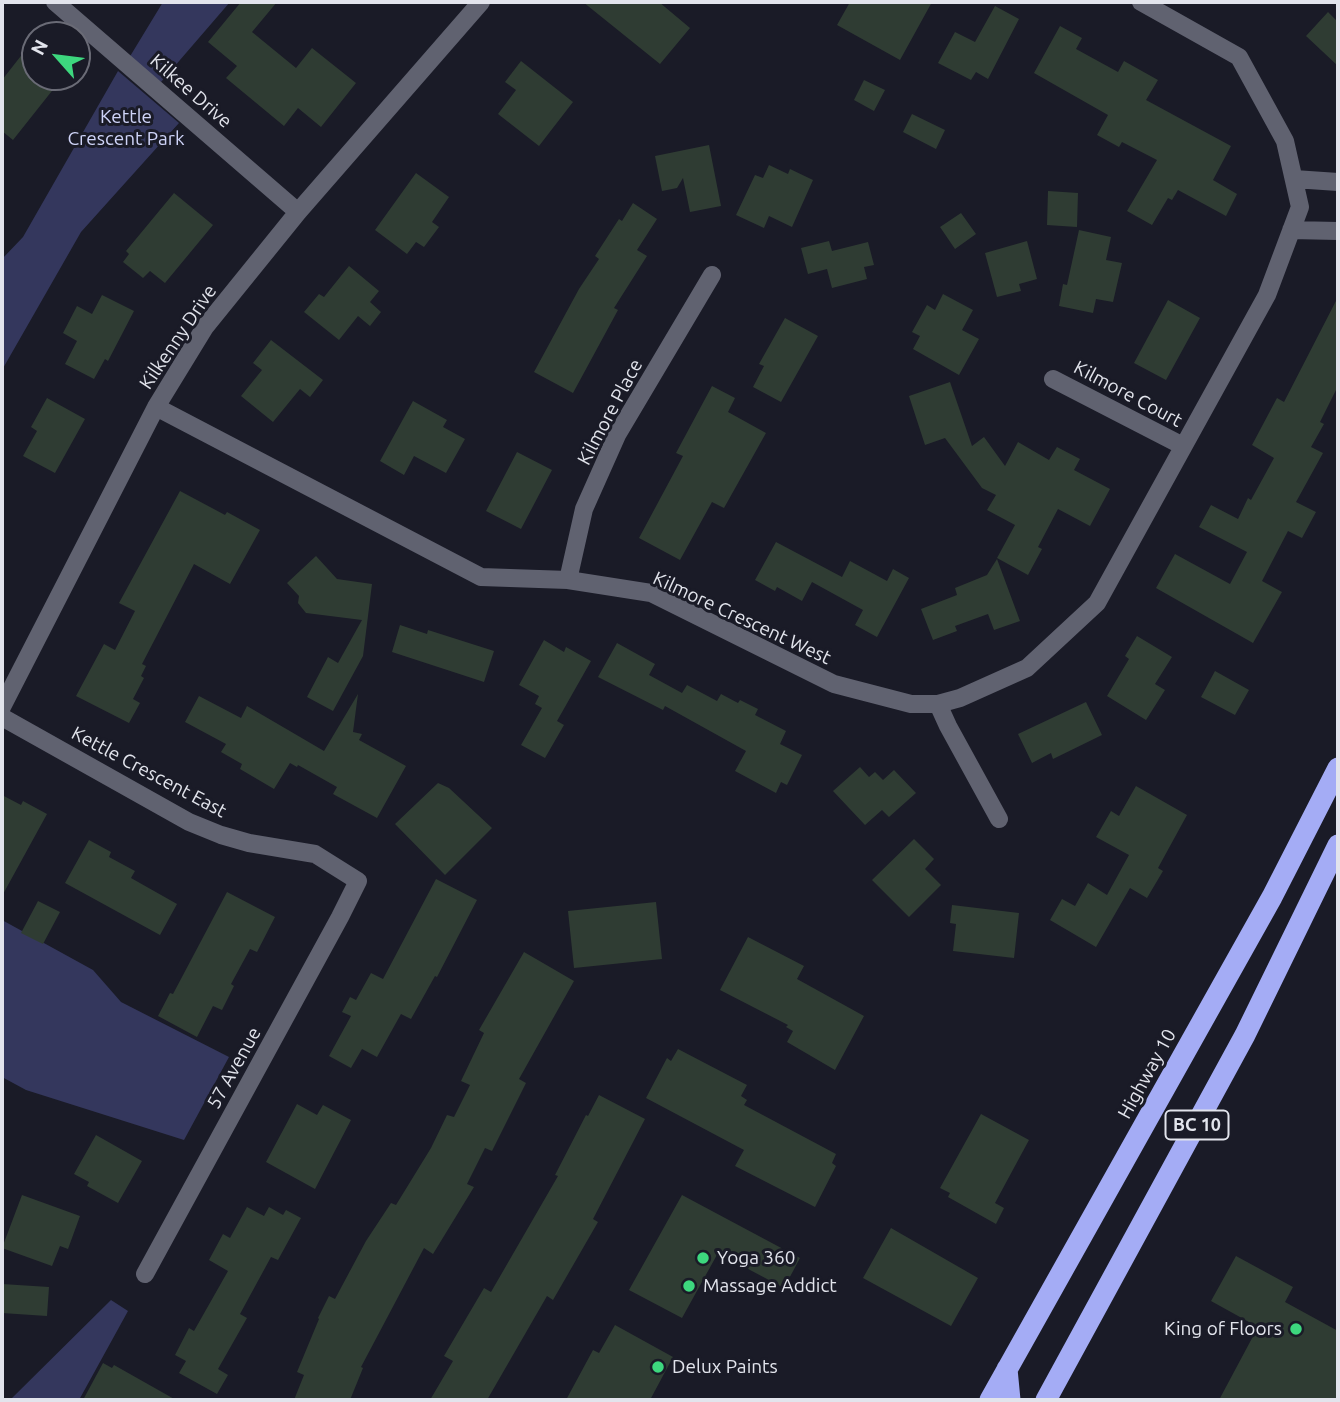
<!DOCTYPE html>
<style>
body{margin:0}
#map{position:relative;width:1340px;height:1402px;overflow:hidden;background:#1a1b27;font-family:Ubuntu,sans-serif}
canvas{display:block}
.frame{position:absolute;inset:0;border:4px solid #e2e4ec;pointer-events:none}
.north{position:absolute;left:21px;top:21px;width:70px;height:70px;box-sizing:border-box;background:#1a1b27;border:2px solid #6a6b76;border-radius:50%;rotate:298deg;font-size:19px;font-weight:700;line-height:28px;text-align:center;color:#e2e4ec}
.north::after{content:'';display:block;margin:auto;width:24px;height:32px;background:#3dd77e;clip-path:polygon(50% 0,100% 100%,50% 72%,0 100%)}
</style>
<div id="map">
<canvas width="1340" height="1402"></canvas>
<div class="frame"></div>
<div class="north">N</div>
</div>
<script>
const ctx = document.querySelector('canvas').getContext('2d');
ctx.lineJoin = 'round';
function fillPath(path, color) {
  ctx.fillStyle = color;
  ctx.fill(path, 'evenodd');
}
function poly(rows) {
  const path = new Path2D();
  for (const r of rows) {
    path.moveTo(r[0], r[1]);
    for (let i = 2; i < r.length; i += 2) path.lineTo(r[i], r[i + 1]);
  }
  return path;
}
function trace(path, color, width, dash) {
  ctx.strokeStyle = color;
  ctx.lineWidth = width;
  ctx.lineCap = dash ? 'butt' : 'round';
  ctx.setLineDash(dash || []);
  ctx.stroke(path);
}
function label(font, color, halo, rows, align = 'center') {
  ctx.font = font + ' Ubuntu,sans-serif';
  ctx.lineWidth = 6;
  ctx.setLineDash([]);
  ctx.textBaseline = 'middle';
  ctx.strokeStyle = halo;
  ctx.fillStyle = color;
  for (const [text, x, y, turn = 0] of rows) {
    ctx.save();
    ctx.translate(x, y);
    ctx.rotate((+turn || 0) * Math.PI / 180);
    ctx.textAlign = isNaN(turn) ? turn : align;
    if (halo) ctx.strokeText(text, 0, 0);
    ctx.fillText(text, 0, 0);
    ctx.restore();
  }
}
const green = poly([
 [163,2,230,2,161,82,129,58],
 [118,71,179,123,81,232,2,370,2,259,23,237],
 [2,920,93,970,121,1002,229,1057,184,1140,26,1090,2,1077],
 [111,1300,128,1311,79,1400,10,1400]
]);
const building = poly([
 [241,2,277,2,252,32,296,68,312,48,356,83,321,127,298,108,284,126,226,78,237,66,208,42],
 [583,2,659,2,690,28,660,64],
 [850,2,932,2,900,60,837,25],
 [995,6,1019,19,988,79,976,72,971,80,938,63,955,32,975,42],
 [1328,12,1338,22,1338,66,1306,36],
 [1060,26,1082,38,1076,49,1118,72,1124,61,1158,80,1146,100,1231,146,1213,180,1237,194,1226,216,1178,190,1172,200,1168,198,1152,225,1127,211,1157,160,1122,142,1119,147,1097,135,1108,115,1034,73],
 [35,38,35,77,63,77,13,140,2,131,2,80],
 [521,61,573,102,539,146,498,114,516,90,505,82],
 [864,80,885,90,874,111,854,100],
 [912,114,945,130,936,149,903,132],
 [709,145,721,206,690,212,683,178,677,188,662,191,655,156],
 [769,165,788,174,790,169,813,180,792,227,769,216,764,228,736,215,755,175,763,178],
 [416,173,449,197,432,222,439,227,424,247,416,242,407,254,375,230],
 [1048,191,1078,193,1077,227,1047,225],
 [174,193,213,225,165,283,150,271,143,278,123,262,129,254,126,251],
 [633,203,657,219,637,250,647,256,614,308,618,310,573,393,534,372,579,289,599,259,595,256,619,219,622,221],
 [961,213,976,234,955,249,940,227],
 [1079,230,1111,237,1106,260,1122,263,1113,302,1096,299,1093,313,1059,306,1063,284,1067,285],
 [829,241,832,251,868,242,874,265,864,267,867,279,832,288,827,269,808,274,801,248],
 [1027,241,1037,279,1019,284,1021,291,997,297,985,253],
 [349,266,379,291,370,302,381,312,370,326,358,316,339,340,304,312,319,294,324,297],
 [943,294,973,310,962,330,979,339,959,375,913,349,920,336,912,332,927,305,935,310],
 [102,295,134,311,108,361,105,359,94,379,65,364,77,341,63,333,77,306,92,314],
 [1338,297,1338,386,1320,422,1324,424,1311,447,1323,453,1296,502,1316,512,1302,538,1288,531,1262,581,1282,592,1253,643,1156,588,1175,554,1230,584,1247,552,1199,527,1211,505,1238,519,1248,498,1251,500,1274,458,1252,445,1277,398,1284,402],
 [1168,300,1200,318,1166,380,1134,363],
 [785,318,818,336,781,402,753,387,764,366,759,364],
 [271,340,323,380,310,397,300,389,273,422,241,396,262,370,253,363],
 [950,382,972,446,984,437,1005,466,1018,442,1049,460,1057,447,1080,459,1074,470,1110,489,1090,526,1058,509,1038,547,1042,549,1028,575,997,558,1015,525,987,510,996,495,982,488,945,438,925,445,909,396],
 [712,386,735,398,728,412,766,433,724,508,712,502,680,560,639,538,683,456,676,453],
 [47,398,85,419,55,473,23,456,37,431,31,427],
 [413,401,447,420,443,427,465,439,446,473,414,456,404,475,380,461],
 [517,452,552,470,521,529,486,511],
 [180,491,225,515,227,512,260,530,230,584,194,564,142,664,146,666,141,676,144,678,133,699,140,703,129,723,76,696,104,644,115,650,135,611,119,603],
 [776,542,842,577,850,561,887,581,893,569,909,578,877,637,855,625,863,610,812,582,802,601,777,587,775,591,755,580],
 [316,556,337,579,372,584,363,656,333,711,307,697,328,657,338,663,362,620,306,613,298,603,299,596,287,583],
 [997,559,1020,621,994,630,988,614,955,626,957,631,933,640,921,609,957,595,955,588,987,575],
 [400,625,427,634,428,630,494,651,484,682,392,652],
 [1137,636,1172,657,1155,684,1165,690,1146,720,1107,696,1129,659,1125,656],
 [544,640,564,652,566,647,591,661,557,721,564,725,545,758,521,745,542,708,535,704,539,696,519,685],
 [617,643,655,664,649,675,682,693,687,685,717,701,721,694,738,703,740,700,758,709,755,715,786,731,780,744,802,755,787,785,781,782,776,793,735,771,746,751,665,706,663,710,598,677],
 [1215,671,1249,690,1235,715,1201,697],
 [358,694,353,732,362,734,359,740,406,766,377,818,333,794,337,787,298,765,297,767,290,763,274,789,240,769,242,764,221,752,226,744,185,722,199,696,241,718,247,706,324,751],
 [1086,702,1102,735,1053,759,1051,753,1032,763,1018,734],
 [860,767,869,777,875,772,883,780,894,770,916,793,889,817,882,810,865,825,833,791],
 [438,783,449,788,492,828,445,875,395,824],
 [1136,786,1187,815,1158,868,1163,871,1147,898,1130,888,1096,947,1050,920,1062,899,1075,906,1088,883,1107,895,1129,855,1096,837,1111,811,1119,816],
 [2,795,21,805,23,801,47,814,2,896],
 [914,839,934,859,925,869,941,885,909,917,872,880],
 [89,840,111,852,109,857,135,871,131,878,177,904,160,935,65,883],
 [436,879,477,900,437,977,435,976,411,1019,401,1014,377,1057,362,1049,351,1068,329,1056,351,1016,342,1012,350,997,356,1000,371,973,383,979],
 [227,892,275,917,257,952,250,949,231,984,234,986,222,1010,213,1006,197,1037,158,1016,170,993,173,994],
 [38,901,60,912,43,944,21,933],
 [656,902,662,959,574,968,568,911],
 [952,905,1019,913,1014,958,953,951,956,924,950,923],
 [748,937,804,966,797,979,864,1016,835,1070,787,1042,793,1031,786,1027,788,1025,720,990],
 [524,952,574,981,519,1079,526,1083,492,1151,485,1148,467,1184,474,1187,433,1254,424,1248,361,1367,363,1368,350,1400,294,1400,304,1375,297,1372,319,1319,318,1318,329,1296,335,1299,366,1241,391,1203,396,1205,431,1148,447,1115,454,1117,470,1085,461,1081,484,1033,479,1030],
 [678,1049,747,1085,741,1096,747,1100,744,1105,836,1154,832,1163,836,1166,815,1207,735,1166,744,1150,646,1098,667,1058,671,1061],
 [599,1095,645,1119,593,1219,598,1222,553,1300,547,1296,487,1400,430,1400,453,1361,444,1356,484,1288,491,1292,558,1176,555,1175,586,1115,588,1116],
 [297,1104,317,1115,323,1105,351,1120,315,1189,266,1162],
 [981,1114,1029,1140,995,1203,1004,1208,996,1224,948,1197,950,1193,940,1188],
 [96,1135,142,1161,118,1203,87,1186,89,1182,74,1174],
 [22,1195,80,1216,68,1249,60,1246,52,1266,2,1248],
 [682,1195,800,1258,784,1288,718,1253,682,1318,629,1290],
 [247,1207,264,1216,269,1207,283,1215,286,1210,301,1218,278,1260,271,1257,240,1314,247,1318,218,1369,228,1375,217,1394,179,1373,186,1361,175,1355,189,1328,194,1331,228,1271,209,1260,223,1234,230,1238],
 [891,1228,978,1278,951,1326,863,1278],
 [1236,1256,1293,1287,1285,1302,1338,1331,1338,1400,1219,1400,1258,1327,1211,1301],
 [2,1284,49,1287,47,1316,2,1313],
 [615,1325,673,1357,650,1400,566,1400,593,1350,599,1353],
 [103,1363,112,1368,114,1365,176,1400,83,1400]
]);
const street = poly([
 [55,2,298,212],
 [1294,179,1338,182],
 [1291,230,1338,231],
 [1053,379,1183,446],
 [156,407,481,577,568,580,651,593,834,684,911,704,938,704,960,698,1027,668,1097,603,1267,295,1300,207,1285,141,1239,57,1141,2],
 [568,580,584,509,617,435,712,275],
 [938,704,948,726,999,819],
 [2,707,156,407,205,327,298,212,481,2],
 [2,717,189,822,221,835,249,843,315,854,358,881,340,917,145,1274]
]);
const highway = poly([
 [1007,1369,1010,1400],
 [990,1400,1272,897,1338,768],
 [1046,1400,1245,1035,1338,845]
]);
const markers = [
 [703,1258,7,"#3dd77e"],
 [689,1286,7,"#3dd77e"],
 [1296,1329,7,"#3dd77e"],
 [658,1367,7,"#3dd77e"]
];
const shields = [
 [1197,1125,63]
];
const shieldNames = [
 ["BC 10",1197,1125]
];
const streetNames = [
 ["Kilkee Drive",191,91,41],
 ["Kilkenny Drive",178,337,-56],
 ["Kilmore Court",1128,394,28],
 ["Kilmore Place",610,412,-62],
 ["Kilmore Crescent West",742,618,25],
 ["Kettle Crescent East",149,772,28],
 ["57 Avenue",234,1068,-61],
 ["Highway 10",1147,1074,-61]
];
const parkNames = [
 ["Kettle",126,117],
 ["Crescent Park",126,139]
];
const poiNames = [
 ["Yoga 360",717,1258],
 ["Massage Addict",703,1286],
 ["King of Floors",1282,1329,"right"],
 ["Delux Paints",672,1367]
];
fillPath(green, '#34375d');
fillPath(building, '#2f3c33');
trace(street, '#606270', 18);
trace(highway, '#a4acf5', 21);
for (const [x, y, r, color] of markers) {
  const dot = new Path2D();
  dot.arc(x, y, r, 0, 2 * Math.PI);
  ctx.fillStyle = color;
  ctx.fill(dot);
  trace(dot, '#1a1b27', 2.5);
}
for (const [x, y, w] of shields) {
  const box = new Path2D();
  box.roundRect(x - w / 2, y - 14.5, w, 29, 5);
  ctx.fillStyle = '#1a1b27';
  ctx.fill(box);
  trace(box, '#e2e4ec', 2);
}
label('bold 18px', '#e2e4ec', null, shieldNames);
label('19px', '#e2e4ec', '#1a1b27', streetNames);
label('19px', '#cfd4f8', '#1a1b27', parkNames);
label('19px', '#e2e4ec', '#1a1b27', poiNames, 'left');
</script>
